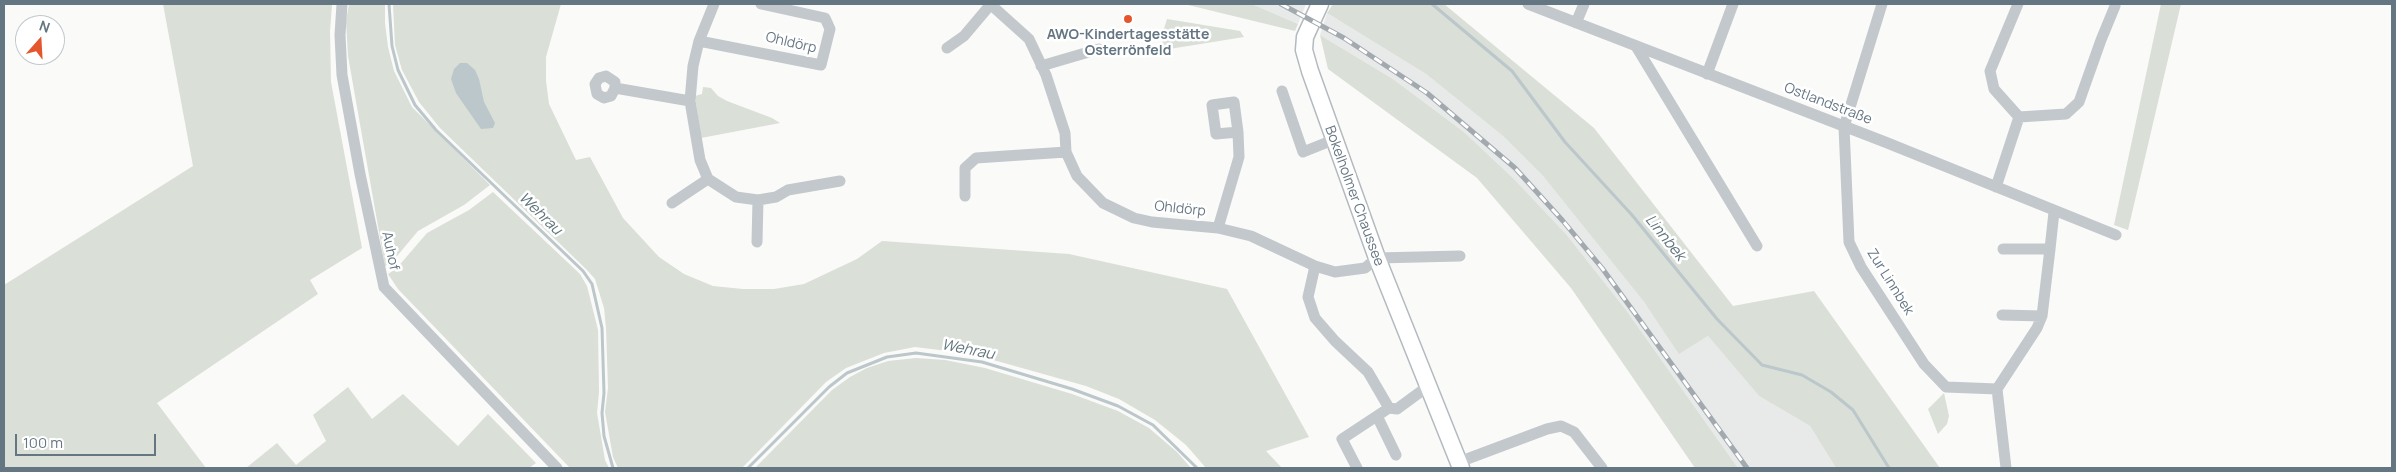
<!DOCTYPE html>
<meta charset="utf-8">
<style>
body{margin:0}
#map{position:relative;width:2396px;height:472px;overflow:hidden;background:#fafaf8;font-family:Manrope,sans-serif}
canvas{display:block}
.frame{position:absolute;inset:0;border:5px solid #657683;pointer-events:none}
.north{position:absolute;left:15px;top:15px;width:50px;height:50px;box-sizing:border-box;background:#fff;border:1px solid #c1c8cd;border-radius:50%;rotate:19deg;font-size:14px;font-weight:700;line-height:20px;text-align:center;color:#657683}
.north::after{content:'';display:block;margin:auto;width:18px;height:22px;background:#e4572e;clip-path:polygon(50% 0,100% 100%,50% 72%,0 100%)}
.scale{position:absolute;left:15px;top:434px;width:141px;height:22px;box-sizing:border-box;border:2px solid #657683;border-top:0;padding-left:6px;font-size:15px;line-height:18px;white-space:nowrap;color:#657683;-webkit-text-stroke:4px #fff;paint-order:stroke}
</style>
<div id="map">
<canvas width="2396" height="472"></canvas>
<div class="frame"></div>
<div class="north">N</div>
<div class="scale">100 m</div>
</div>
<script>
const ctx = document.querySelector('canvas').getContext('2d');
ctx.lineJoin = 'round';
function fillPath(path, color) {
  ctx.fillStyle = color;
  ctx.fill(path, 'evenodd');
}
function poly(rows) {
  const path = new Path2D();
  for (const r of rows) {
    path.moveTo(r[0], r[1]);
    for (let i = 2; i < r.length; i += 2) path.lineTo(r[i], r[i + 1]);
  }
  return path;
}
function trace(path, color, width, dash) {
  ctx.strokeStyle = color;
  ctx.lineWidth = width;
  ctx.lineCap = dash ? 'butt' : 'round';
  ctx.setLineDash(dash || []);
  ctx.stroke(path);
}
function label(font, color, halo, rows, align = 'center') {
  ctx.font = font + ' Manrope,sans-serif';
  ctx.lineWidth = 5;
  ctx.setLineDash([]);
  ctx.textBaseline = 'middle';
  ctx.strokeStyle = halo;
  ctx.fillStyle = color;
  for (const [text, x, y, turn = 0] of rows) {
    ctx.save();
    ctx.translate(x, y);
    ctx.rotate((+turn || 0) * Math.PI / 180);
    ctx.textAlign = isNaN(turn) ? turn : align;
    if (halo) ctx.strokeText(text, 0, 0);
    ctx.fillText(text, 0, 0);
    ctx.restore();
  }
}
const built = poly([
 [1252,4,1306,4,1298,24],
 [1327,13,1426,74,1503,136,1543,176,1644,302,1680,353,1708,336,1759,396,1810,426,1836,468,1738,468,1626,310,1566,234,1514,179,1464,132,1393,79,1320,35]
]);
const green = poly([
 [163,4,332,5,330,31,331,82,362,248,310,280,318,294,157,403,206,468,4,468,4,285,193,166],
 [349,4,385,4,385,23,388,47,394,71,412,107,490,185,464,205,418,231,392,262,385,266,348,56,346,21],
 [393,4,561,4,546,57,546,81,549,104,576,160,590,157,623,218,659,257,684,274,713,286,743,289,774,289,804,284,857,259,882,241,1069,254,1227,289,1309,437,1266,451,1282,468,1206,468,1186,445,1155,420,1119,399,1086,386,972,354,915,347,884,353,846,368,826,382,742,468,618,468,613,457,605,412,608,388,606,328,604,308,595,279,586,269,440,128,419,102,402,70,395,45],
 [1184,4,1252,4,1298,24,1295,31],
 [1333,4,1444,4,1594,128,1733,306,1814,291,1940,468,1836,468,1810,426,1759,396,1708,336,1679,354,1644,302,1543,176,1503,136,1426,74,1327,13],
 [2161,4,2181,4,2128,230,2114,225],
 [1167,19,1240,31,1244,37,1163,50,1162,35],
 [1320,35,1393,79,1464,132,1514,179,1566,234,1626,310,1738,468,1695,468,1571,288,1477,178,1328,69],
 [703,87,711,88,718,96,727,101,772,118,780,123,701,138,695,96,702,94],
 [493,192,580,274,587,286,598,330,599,392,597,413,605,460,609,468,570,468,398,289,388,274,396,269,427,233,469,210],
 [916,358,945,360,985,368,1072,394,1118,411,1149,428,1177,452,1191,468,755,468,832,390,850,377,867,368,888,361],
 [348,387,372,419,403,394,458,446,488,414,536,463,529,468,246,468,277,443,296,465,326,441,313,415],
 [1944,393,1949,416,1947,424,1938,434,1928,409]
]);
const water = poly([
 [460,63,467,63,475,70,479,79,484,102,495,123,493,128,481,129,456,93,451,79,454,69]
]);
const stream = poly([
 [389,4,392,46,398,70,415,105,436,130,583,271,592,284,602,328,604,393,602,413,604,436,613,468],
 [1432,4,1512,71,1565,142,1632,215,1717,319,1762,365,1802,375,1831,392,1853,410,1889,468],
 [748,468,829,387,847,373,887,357,916,353,982,362,1072,389,1118,406,1153,425,1197,468]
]);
const street = poly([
 [342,4,340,35,342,75,360,174,384,287,557,468],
 [714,4,699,41,693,66,690,101,700,160,708,179,736,197,758,200,776,197,788,190,840,181],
 [990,4,1029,39,1046,75,1065,133,1066,152,1077,176,1103,203,1134,218,1152,222,1218,228,1251,236,1315,266,1335,272,1365,268,1377,258,1460,256],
 [1528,4,1885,142,2116,235],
 [1882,4,1844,127,1849,242,1861,267,1924,364,1946,387,1997,389,2006,468],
 [2018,4,1990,71,1994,89,2019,117],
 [1576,23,1584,4],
 [699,41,821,65,830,29,825,18,761,4],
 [947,48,964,36,991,4],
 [1637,48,1757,246],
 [1041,66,1099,49],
 [1707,74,1733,4],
 [615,88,615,82,606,76,599,78,595,84,597,94,604,98,611,96,615,88,690,101],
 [1282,91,1303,152,1333,140],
 [1996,187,2019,117,2066,114,2079,102,2101,40,2115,6],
 [965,196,965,168,976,158,1066,152],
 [672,203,708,179],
 [1218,228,1239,157,1238,132,1234,102,1212,105,1216,134,1238,132],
 [757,242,758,200],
 [2003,249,2050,249,2042,316],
 [2050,249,2054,212],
 [1315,266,1308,297,1315,318,1335,341,1368,372,1389,408],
 [1997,389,2037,328,2042,316,2002,315],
 [1377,416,1396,455],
 [1459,462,1547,429,1561,426,1574,432,1602,468],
 [1357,468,1342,439,1389,408,1397,409,1427,387]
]);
const secondary = poly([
 [1320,4,1305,37,1304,50,1310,71,1377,258,1461,468]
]);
const rail = poly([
 [1281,4,1344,38,1427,93,1515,168,1563,221,1602,268,1747,468]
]);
const markers = [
 [1128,19,5,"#e4572e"]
];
const poiNames = [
 ["AWO-Kindertagesstätte",1128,35],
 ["Osterrönfeld",1128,51]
];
const streetNames = [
 ["Ohldörp",791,43,13],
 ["Ostlandstraße",1828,104,21],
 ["Bokelholmer Chaussee",1354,196,70],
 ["Ohldörp",1180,209,6],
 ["Auhof",390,251,78],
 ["Zur Linnbek",1890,282,58]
];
const waterNames = [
 ["Wehrau",540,214,44],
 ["Linnbek",1665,238,51],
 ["Wehrau",968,350,11]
];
fillPath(built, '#e8e9e9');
fillPath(green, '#dadfd7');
fillPath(water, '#bbc7cb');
trace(stream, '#bbc7cb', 3);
trace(secondary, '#b3babf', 19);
trace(street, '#c3c8cc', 11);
trace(secondary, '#fff', 16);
trace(rail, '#a2aab0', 5);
trace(rail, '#fff', 3, [9]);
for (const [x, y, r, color] of markers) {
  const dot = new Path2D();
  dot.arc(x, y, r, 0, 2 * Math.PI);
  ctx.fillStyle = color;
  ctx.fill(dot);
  trace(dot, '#fff', 2);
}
label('bold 14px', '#657683', '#fff', poiNames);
label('14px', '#657683', '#fff', streetNames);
label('italic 15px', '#60757c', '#fff', waterNames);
</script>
